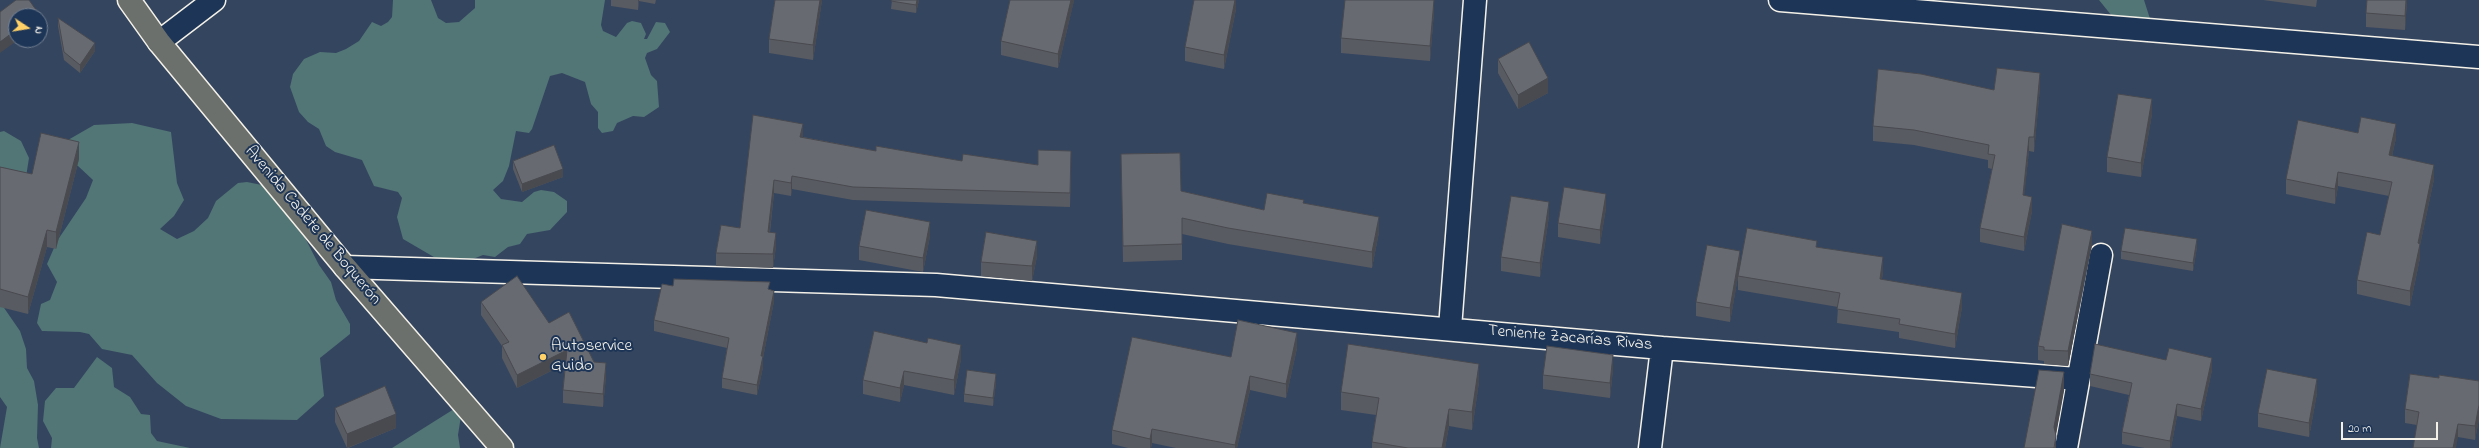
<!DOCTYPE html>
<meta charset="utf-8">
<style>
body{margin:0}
#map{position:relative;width:2479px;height:448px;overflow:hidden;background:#34455f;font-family:"Indie Flower",sans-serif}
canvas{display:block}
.north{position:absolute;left:8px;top:8px;width:40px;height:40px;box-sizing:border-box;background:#1d3557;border:1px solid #738091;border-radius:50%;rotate:102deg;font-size:11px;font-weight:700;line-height:16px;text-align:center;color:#f4f1e8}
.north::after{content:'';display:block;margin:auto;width:14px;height:18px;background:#ffd166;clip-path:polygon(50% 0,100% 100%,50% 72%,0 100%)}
.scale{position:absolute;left:2341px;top:422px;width:97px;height:18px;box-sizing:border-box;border:2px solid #f4f1e8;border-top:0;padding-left:5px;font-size:12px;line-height:14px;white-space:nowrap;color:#f4f1e8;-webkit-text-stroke:3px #1d3557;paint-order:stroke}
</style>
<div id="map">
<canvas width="2479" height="448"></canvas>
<div class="north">N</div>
<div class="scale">20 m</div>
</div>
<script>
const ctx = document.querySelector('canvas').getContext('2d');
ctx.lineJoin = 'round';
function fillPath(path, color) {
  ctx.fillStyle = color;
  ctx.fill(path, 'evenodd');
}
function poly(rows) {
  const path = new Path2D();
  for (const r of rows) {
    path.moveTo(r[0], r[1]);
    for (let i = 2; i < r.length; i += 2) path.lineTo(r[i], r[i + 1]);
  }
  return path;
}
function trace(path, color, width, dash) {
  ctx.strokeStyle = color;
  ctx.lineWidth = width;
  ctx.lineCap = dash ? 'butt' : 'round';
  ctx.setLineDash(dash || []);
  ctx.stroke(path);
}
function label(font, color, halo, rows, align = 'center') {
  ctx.font = font + ' "Indie Flower",sans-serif';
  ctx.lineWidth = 4;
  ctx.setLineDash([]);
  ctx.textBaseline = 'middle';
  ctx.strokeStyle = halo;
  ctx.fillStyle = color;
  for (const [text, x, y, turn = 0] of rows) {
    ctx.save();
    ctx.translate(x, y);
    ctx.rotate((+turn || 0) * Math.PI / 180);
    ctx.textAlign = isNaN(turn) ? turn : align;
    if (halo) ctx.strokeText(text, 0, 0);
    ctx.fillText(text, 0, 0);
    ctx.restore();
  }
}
const green = poly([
 [393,0,431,0,438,18,446,23,459,22,475,8,475,0,605,0,601,25,603,31,616,37,627,23,632,21,641,23,646,34,644,39,647,39,656,22,665,23,670,32,657,49,647,53,645,58,651,75,657,81,659,107,644,117,633,116,617,123,613,131,602,133,598,128,598,112,591,104,585,82,562,73,550,76,532,129,529,133,516,131,509,166,503,181,493,190,501,199,522,202,534,192,541,190,554,192,567,201,567,212,550,230,527,234,520,244,508,247,495,257,483,255,468,261,439,260,403,239,397,217,402,198,398,192,374,186,362,160,335,152,326,146,319,129,308,122,299,112,290,87,293,74,304,59,320,52,336,53,346,49,359,41,372,22,381,26,388,22,392,17],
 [2099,0,2144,0,2153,28,2120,26],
 [132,123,171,132,177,183,184,200,174,216,160,229,177,239,194,231,208,218,216,201,238,183,247,182,267,186,301,230,319,265,331,282,336,300,350,324,350,334,320,358,324,396,297,420,221,419,186,406,157,383,132,355,102,349,89,334,80,332,42,331,37,323,41,304,50,300,57,282,47,264,57,241,86,198,93,180,78,166,69,163,61,144,94,125],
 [4,131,21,141,29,158,26,177,0,230,0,132],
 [0,302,20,331,26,349,27,368,34,381,38,405,37,438,39,448,0,448,7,407,0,397],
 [97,357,112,368,114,387,130,397,141,414,150,415,151,433,157,441,190,448,51,448,52,438,43,421,45,401,56,388,74,388],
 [454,409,461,416,458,435,460,448,392,448]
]);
const minor = poly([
 [1780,0,2479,57],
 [159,42,214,0],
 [345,267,936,285,1662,348,1650,448],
 [1450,328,1475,0],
 [1662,348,2077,379],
 [2066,448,2101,255]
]);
const major = poly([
 [129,0,159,42,345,267,502,448]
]);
const wall = poly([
 [611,0,656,0,655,4,639,1,638,10,611,6],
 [775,0,822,0,813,60,769,53,769,39],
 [892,0,919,0,916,13,891,9],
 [1074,0,1058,68,1001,55,1001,41],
 [1236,0,1236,9,1224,69,1185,61,1185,47],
 [2263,0,2317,0,2316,7],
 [2367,0,2407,0,2405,30,2366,27,2366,13],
 [1434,11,1430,61,1341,53,1341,38],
 [58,18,95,51,80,73,64,60,58,26],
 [1498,59,1548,93,1518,109,1498,73],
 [2040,87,2034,152,2029,151,2024,195,2032,211,2024,251,1980,242,1980,228,1992,169,1988,168,1988,160,1914,145,1873,141,1873,126,1994,90],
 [2152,114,2141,177,2107,172,2107,157],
 [2358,133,2396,138,2392,156,2434,179,2420,245,2420,258,2410,306,2357,294,2357,280,2380,235,2389,196,2338,186,2335,204,2286,194,2286,179],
 [803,137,876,151,962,161,1038,165,1071,164,1070,207,853,200,792,189,791,196,774,193,770,232,776,246,773,268,716,266,716,253,740,228],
 [1121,154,1181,191,1264,210,1304,203,1379,232,1372,268,1228,244,1182,234,1182,260,1123,262],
 [79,159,56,249,47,247,28,314,0,307,0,167,32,174],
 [513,161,563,177,522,192,513,169],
 [1606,208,1600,244,1558,237,1558,223],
 [1549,216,1540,277,1501,271,1501,257],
 [930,236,923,272,859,260,859,246],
 [2092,245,2068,366,2044,364,2044,361,2038,360,2038,346],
 [1817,247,1883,271,1882,279,1962,307,1955,348,1899,338,1899,332,1837,323,1838,307,1738,290,1738,276,1730,322,1696,316,1696,302,1740,265],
 [2197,247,2193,271,2121,259,2121,251],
 [1037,256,1032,281,981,276,981,262],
 [673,286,770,290,774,301,763,358,763,367,757,395,722,388,722,378,727,348,654,331,654,320],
 [481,302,549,323,594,362,606,376,603,407,563,403,563,390,565,364,517,388,502,358,502,346,481,315],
 [874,331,961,359,954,395,904,385,900,402,863,394,863,380],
 [1297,348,1286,398,1250,390,1237,448,1176,448,1152,443,1151,448,1128,448,1112,444,1112,430,1231,357],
 [1613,369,1610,398,1543,389,1543,375],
 [2212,370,2201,421,2177,416,2171,448,2145,448,2122,444,2122,432,2129,395,2090,386,2090,374],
 [2439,378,2479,381,2479,419,2475,440,2458,437,2417,425,2405,423,2405,409],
 [996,382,993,406,964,402,964,394],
 [1479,382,1472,430,1449,426,1445,448,1372,448,1372,442,1376,415,1341,410,1341,392],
 [2317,393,2309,437,2258,427,2258,413],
 [335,408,396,428,348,448,347,448,335,422]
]);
const shadedWall = poly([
 [638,0,639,0,638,10],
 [820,0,822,0,813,60,813,45],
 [917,0,919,0,916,13,916,5],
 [1071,0,1074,0,1074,1,1058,68,1058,54],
 [1235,0,1236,0,1236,9,1224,69,1224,55],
 [1434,0,1434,11,1430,61,1430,46],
 [2406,0,2407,0,2405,30,2405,16],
 [16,30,16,40,18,40,0,53,0,42],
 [95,43,95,51,80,73,80,65],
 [2040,73,2040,87,2034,152,2034,137],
 [1548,78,1548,93,1518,109,1518,95],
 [2152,99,2152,114,2141,177,2141,163],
 [803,124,803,137,800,150,800,137],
 [2396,124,2396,138,2389,170,2389,155],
 [2029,137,2029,151,2023,209,2023,195],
 [79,142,79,159,56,249,56,232],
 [1071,151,1071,164,1070,207,1070,193],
 [2434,165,2434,179,2420,245,2420,258,2410,306,2410,291,2418,243],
 [563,169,563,177,522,192,522,184],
 [2338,172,2338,186,2335,204,2335,189],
 [792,176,792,189,791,196,791,183],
 [774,180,774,193,768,245,768,232],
 [1606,194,1606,208,1600,244,1600,230],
 [2032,197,2032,211,2024,251,2024,237],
 [1549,202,1549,216,1540,277,1540,263],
 [1379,217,1379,232,1372,268,1372,252],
 [930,222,930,236,923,272,923,258],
 [47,230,47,247,28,314,28,297],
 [2092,231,2092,245,2068,366,2068,351],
 [776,233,776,246,773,268,773,254],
 [2197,239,2197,247,2193,271,2193,263],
 [1037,241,1037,256,1032,281,1032,266],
 [1740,251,1740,266,1730,322,1730,308],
 [1883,257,1883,271,1880,293,1880,279],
 [774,291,774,301,763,358,763,367,757,395,757,385,761,356],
 [1962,293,1962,307,1955,348,1955,334],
 [1297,333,1297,348,1286,398,1286,384],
 [961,345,961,359,954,395,954,380],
 [567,350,567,363,517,388,517,375],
 [1613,355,1613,369,1610,398,1610,383],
 [2212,358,2212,370,2201,421,2201,409],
 [606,363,606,376,603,407,603,394],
 [1479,364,1479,382,1472,430,1472,412],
 [904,371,904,385,900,402,900,388],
 [2064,372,2064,391,2054,446,2054,427],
 [996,374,996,382,993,406,993,398],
 [1250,376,1250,390,1237,448,1235,448,1235,445],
 [2317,379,2317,393,2309,437,2309,423],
 [2177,404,2177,416,2171,448,2170,448,2170,441],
 [2479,405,2479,419,2475,440,2475,426],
 [1449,409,1449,426,1445,448,1442,448],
 [396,414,396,428,347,448,347,434],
 [2458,424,2458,437,2456,448,2453,448],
 [1152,429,1152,443,1151,448,1150,448,1150,439],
 [2056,436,2056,448,2054,448]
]);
const building = poly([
 [16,0,29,0,39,14,36,16,16,16,16,30,0,42,0,12,16,0],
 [775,0,820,0,813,45,769,39,775,0],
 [892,0,917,0,916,5,891,1,892,0],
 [1010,0,1071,0,1058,54,1001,41,1010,0],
 [1194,0,1235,0,1224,55,1185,47,1194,0],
 [1345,0,1434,0,1430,46,1341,38,1345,0],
 [2367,0,2406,0,2405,16,2366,13,2367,0],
 [58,18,95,43,80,65,64,52,58,18],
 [1529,42,1548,78,1518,95,1498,59,1529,42],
 [1997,68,2040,73,2034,137,2029,137,2023,195,2032,197,2024,237,1980,228,1995,155,1988,154,1989,145,1914,130,1873,126,1878,69,1921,74,1994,90,1997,68],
 [2118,94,2152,99,2141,163,2107,157,2118,94],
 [753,115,803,124,800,137,876,151,876,146,962,161,963,154,1038,165,1038,150,1071,151,1070,193,853,187,792,176,791,183,774,180,768,232,776,233,773,254,716,253,721,225,740,228,753,115],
 [2361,117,2396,124,2389,155,2434,165,2418,243,2420,244,2410,291,2357,280,2367,232,2380,235,2392,182,2338,172,2335,189,2286,179,2298,120,2358,133,2361,117],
 [41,133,79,142,56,232,47,230,28,297,0,289,0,167,32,174,41,133],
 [554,145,563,169,522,184,513,161,554,145],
 [1180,153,1181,191,1264,210,1267,193,1304,200,1303,203,1379,217,1372,252,1228,228,1182,218,1182,244,1123,246,1121,154,1180,153],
 [1564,187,1606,194,1600,230,1558,223,1564,187],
 [1511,196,1549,202,1540,263,1501,257,1511,196],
 [866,210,930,222,923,258,859,246,866,210],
 [2062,224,2092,231,2068,351,2044,350,2044,347,2038,346,2062,224],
 [1747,228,1817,241,1816,247,1883,257,1880,279,1962,293,1955,334,1899,324,1900,319,1837,309,1840,293,1738,276,1747,228],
 [2125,228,2197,239,2193,263,2121,251,2125,228],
 [986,232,1037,241,1032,266,981,262,986,232],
 [1707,245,1740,251,1730,308,1696,302,1707,245],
 [517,276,549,323,569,312,594,362,606,363,603,394,563,390,567,350,517,375,502,345,509,342,481,302,517,276],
 [674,279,770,282,768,289,774,291,761,356,763,356,757,385,722,378,729,338,654,320,662,284,673,286,674,279],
 [1238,320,1297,333,1286,384,1250,376,1235,445,1152,429,1150,439,1112,430,1132,337,1231,357,1238,320],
 [874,331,927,343,928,338,961,345,954,380,904,371,900,388,863,380,874,331],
 [1348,344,1479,364,1472,412,1449,409,1442,448,1408,448,1372,442,1379,398,1341,392,1348,344],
 [2095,344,2166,360,2169,348,2212,358,2201,409,2177,404,2170,441,2122,432,2132,383,2090,374,2095,344],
 [1547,346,1613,355,1610,383,1543,375,1547,346],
 [2267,369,2317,379,2309,423,2258,413,2267,369],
 [967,370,996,374,993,398,964,394,967,370],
 [2039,370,2064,372,2054,427,2056,436,2054,448,2024,448,2039,370],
 [2410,374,2439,378,2439,375,2479,381,2479,405,2475,426,2458,424,2453,448,2413,448,2419,412,2405,409,2410,374],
 [385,386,396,414,347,434,335,408,385,386]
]);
const markers = [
 [543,357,4,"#ffd166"]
];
const streetNames = [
 ["Avenida Cadete de Boquerón",312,226,50],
 ["Teniente Zacarías Rivas",1570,339,5]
];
const poiNames = [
 ["Autoservice",551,347],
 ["Guido",551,367]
];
fillPath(green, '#527576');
trace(minor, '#f4f1e8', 25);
trace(major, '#f4f1e8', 25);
trace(minor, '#1d3557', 22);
trace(major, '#6c706d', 22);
fillPath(wall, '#595b62');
fillPath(shadedWall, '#494a50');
fillPath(building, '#686a72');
trace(building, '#494a50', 1);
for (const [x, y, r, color] of markers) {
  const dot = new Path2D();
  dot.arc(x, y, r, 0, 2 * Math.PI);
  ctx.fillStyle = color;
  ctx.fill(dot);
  trace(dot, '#1d3557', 1.5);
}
label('17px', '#f4f1e8', '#1d3557', streetNames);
label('17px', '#f4f1e8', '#1d3557', poiNames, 'left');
</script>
